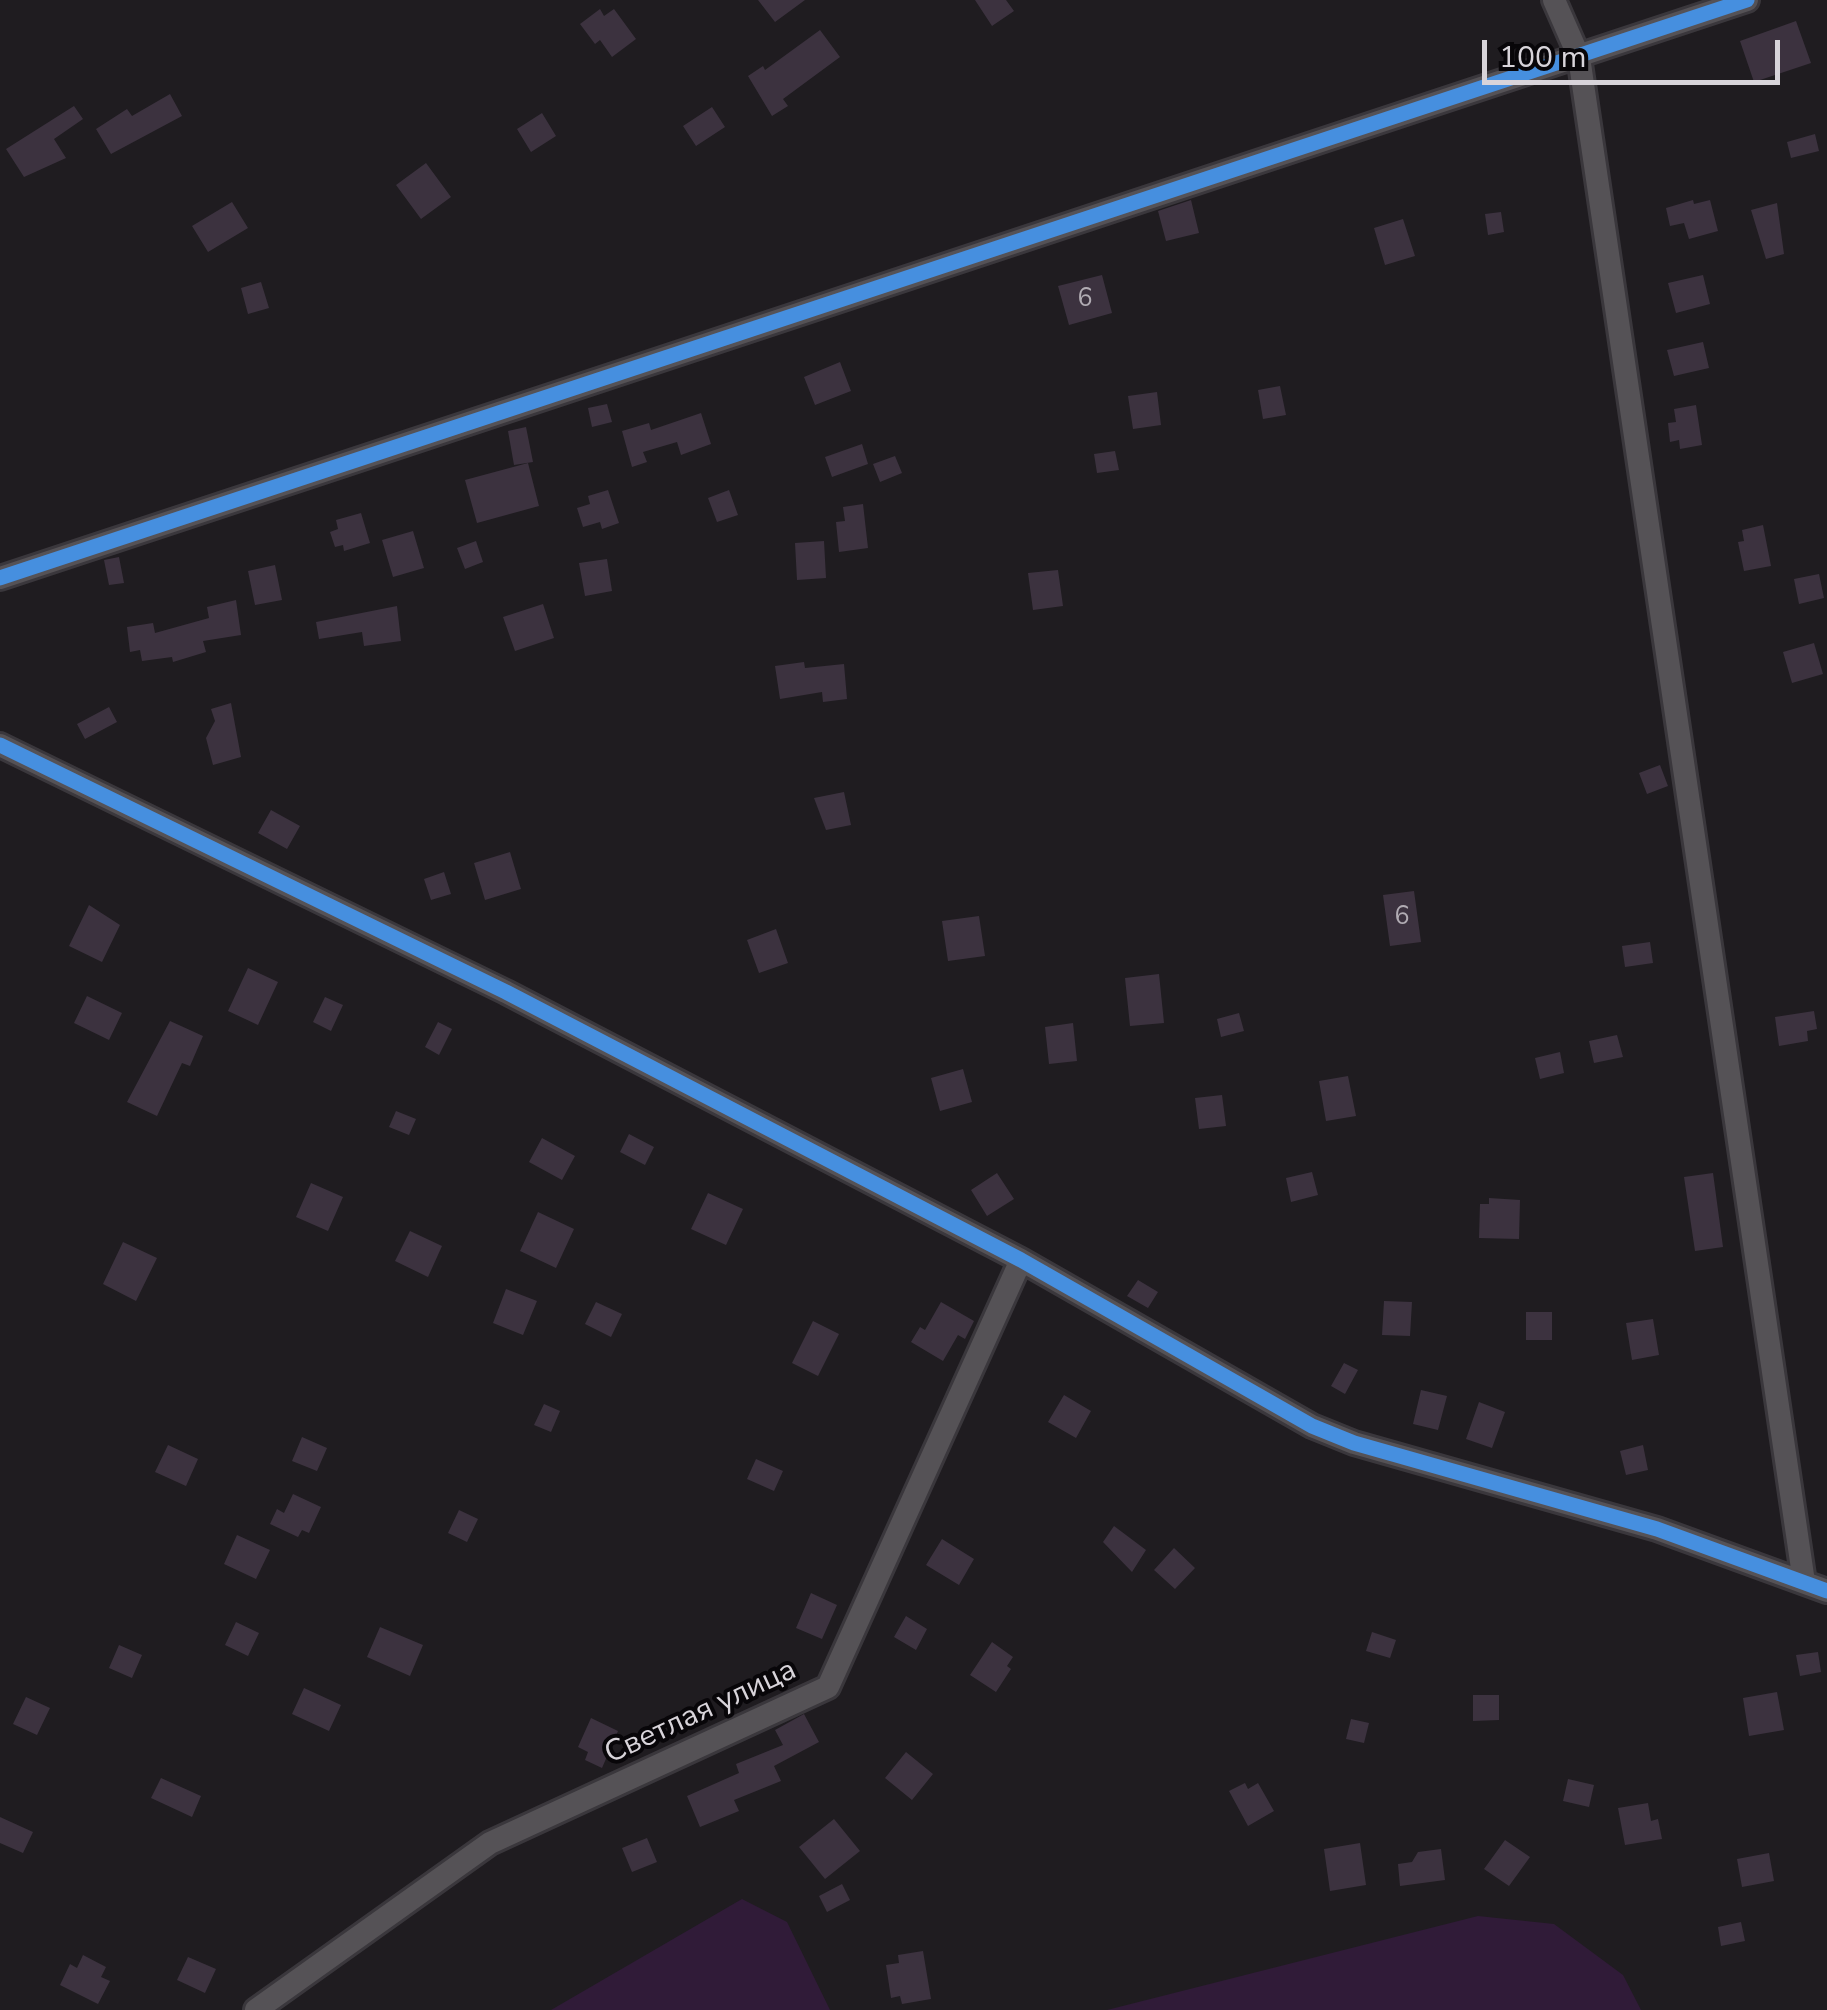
<!DOCTYPE html>
<meta charset="utf-8">
<style>
body{margin:0}
#map{position:relative;width:1827px;height:2010px;overflow:hidden;background:#1f1c20;font-family:"Nunito Sans",sans-serif}
canvas{display:block}
.scale{position:absolute;left:1482px;top:40px;width:298px;height:45px;box-sizing:border-box;border:5px solid #d8d4da;border-top:0;padding-left:12px;font-size:30px;line-height:35px;white-space:nowrap;color:#d8d4da;-webkit-text-stroke:8px #080609;paint-order:stroke}
</style>
<div id="map">
<canvas width="1827" height="2010"></canvas>
<div class="scale">100 m</div>
</div>
<script>
const ctx = document.querySelector('canvas').getContext('2d');
ctx.lineJoin = 'round';
function fillPath(path, color) {
  ctx.fillStyle = color;
  ctx.fill(path, 'evenodd');
}
function poly(rows) {
  const path = new Path2D();
  for (const r of rows) {
    path.moveTo(r[0], r[1]);
    for (let i = 2; i < r.length; i += 2) path.lineTo(r[i], r[i + 1]);
  }
  return path;
}
function trace(path, color, width, dash) {
  ctx.strokeStyle = color;
  ctx.lineWidth = width;
  ctx.lineCap = dash ? 'butt' : 'round';
  ctx.setLineDash(dash || []);
  ctx.stroke(path);
}
function label(font, color, halo, rows, align = 'center') {
  ctx.font = font + ' "Nunito Sans",sans-serif';
  ctx.lineWidth = 8;
  ctx.setLineDash([]);
  ctx.textBaseline = 'middle';
  ctx.strokeStyle = halo;
  ctx.fillStyle = color;
  for (const [text, x, y, turn = 0] of rows) {
    ctx.save();
    ctx.translate(x, y);
    ctx.rotate((+turn || 0) * Math.PI / 180);
    ctx.textAlign = isNaN(turn) ? turn : align;
    if (halo) ctx.strokeText(text, 0, 0);
    ctx.fillText(text, 0, 0);
    ctx.restore();
  }
}
const green = poly([
 [742,1899,787,1922,830,2010,551,2010],
 [1478,1916,1554,1924,1623,1975,1641,2010,1107,2010]
]);
const building = poly([
 [758,0,805,0,775,22],
 [975,0,1006,0,1014,11,992,26],
 [600,9,604,16,614,9,636,39,612,57,600,40,595,44,580,24],
 [1796,21,1811,63,1754,82,1740,41],
 [820,30,840,57,783,99,788,106,772,116,748,76,763,66,765,70],
 [170,94,182,116,111,154,96,129,127,109,132,116],
 [74,106,83,119,54,139,66,158,24,177,6,149],
 [712,107,725,127,696,146,683,126],
 [542,113,556,136,531,152,517,129],
 [1815,134,1819,151,1791,158,1787,142],
 [426,163,451,197,421,219,396,185],
 [1191,200,1199,233,1166,241,1158,211],
 [1693,200,1694,204,1710,200,1718,231,1689,239,1684,223,1670,226,1666,208],
 [232,202,248,228,208,252,192,226],
 [1777,203,1784,254,1766,259,1751,210],
 [1501,212,1504,232,1488,235,1485,214],
 [1403,219,1415,256,1385,265,1374,228],
 [1102,275,1112,313,1069,325,1058,286],
 [1703,275,1710,304,1676,313,1668,283],
 [261,282,269,308,248,314,241,288],
 [1703,342,1709,368,1674,376,1667,350],
 [840,362,851,391,815,405,804,377],
 [1280,386,1286,415,1263,419,1258,390],
 [1157,392,1161,425,1133,429,1128,396],
 [607,404,612,422,592,427,588,408],
 [1696,405,1702,445,1680,449,1679,440,1670,442,1668,423,1676,422,1674,409],
 [701,413,711,444,681,455,677,442,643,452,647,462,632,467,622,431,649,423,651,430],
 [526,427,533,462,514,465,508,431],
 [862,444,868,464,832,477,825,457],
 [1115,451,1119,470,1097,473,1094,454],
 [895,456,902,473,880,482,873,464],
 [528,463,539,506,477,523,465,480],
 [608,490,619,523,602,529,600,522,583,527,577,508,590,504,588,496],
 [729,490,738,515,717,522,708,498],
 [863,504,868,548,839,552,836,522,845,521,843,507],
 [361,513,370,543,344,551,343,545,335,547,330,532,338,529,336,520],
 [1763,525,1771,566,1744,571,1738,542,1744,541,1742,530],
 [413,531,424,568,393,577,382,540],
 [476,541,483,562,465,569,457,548],
 [824,541,826,578,797,580,795,543],
 [119,557,124,583,109,585,104,560],
 [607,559,612,591,585,596,579,563],
 [275,565,282,600,255,605,248,571],
 [1058,570,1063,606,1033,610,1028,573],
 [1819,574,1824,598,1799,604,1794,579],
 [236,600,241,635,203,641,206,652,173,662,172,657,142,661,140,650,130,652,127,627,153,623,155,633,209,618,207,607],
 [543,604,554,638,515,651,503,617],
 [397,606,401,641,364,646,362,632,319,639,316,622],
 [1814,643,1823,674,1792,683,1783,652],
 [804,662,805,668,844,664,847,699,823,702,822,692,780,699,775,666],
 [231,703,241,757,213,765,206,738,215,721,211,709],
 [109,707,117,722,85,739,77,724],
 [1660,765,1668,786,1647,794,1639,773],
 [844,792,851,825,826,830,814,798],
 [271,810,300,826,287,849,258,833],
 [510,852,521,889,485,900,474,863],
 [444,872,451,894,431,900,424,879],
 [1414,891,1421,942,1390,946,1383,895],
 [89,905,120,925,102,962,69,946],
 [979,916,985,956,948,961,942,921],
 [776,929,788,963,759,973,747,940],
 [1650,942,1653,963,1625,967,1622,946],
 [248,968,278,982,258,1025,228,1011],
 [1159,974,1164,1023,1130,1026,1125,978],
 [87,996,122,1013,109,1040,74,1023],
 [325,997,343,1005,331,1031,313,1022],
 [1814,1011,1817,1029,1807,1031,1808,1041,1779,1046,1775,1017],
 [1239,1013,1244,1031,1221,1037,1217,1019],
 [170,1021,203,1036,190,1066,182,1063,157,1116,127,1102],
 [438,1022,452,1029,439,1055,425,1047],
 [1073,1023,1077,1061,1049,1064,1045,1027],
 [1617,1035,1623,1057,1594,1063,1589,1041],
 [1560,1052,1564,1073,1540,1079,1535,1058],
 [963,1069,972,1102,940,1111,931,1078],
 [1348,1076,1356,1116,1326,1121,1319,1081],
 [1222,1095,1226,1126,1199,1129,1195,1098],
 [396,1111,416,1119,409,1135,389,1127],
 [629,1134,654,1147,645,1165,620,1152],
 [542,1138,575,1156,562,1180,529,1162],
 [1312,1172,1318,1195,1291,1202,1286,1178],
 [997,1173,1014,1199,987,1216,971,1190],
 [1713,1173,1723,1247,1695,1251,1684,1177],
 [311,1183,343,1197,328,1231,296,1217],
 [708,1193,743,1209,726,1245,691,1229],
 [1489,1198,1520,1200,1519,1239,1479,1238,1480,1204,1489,1204],
 [538,1212,574,1229,556,1268,520,1251],
 [410,1231,442,1246,428,1277,395,1261],
 [123,1242,157,1258,136,1301,103,1284],
 [1138,1280,1158,1292,1148,1308,1127,1296],
 [506,1289,537,1301,523,1335,493,1323],
 [1384,1301,1412,1302,1410,1336,1382,1335],
 [596,1302,622,1314,611,1337,585,1324],
 [941,1302,974,1321,965,1339,958,1335,943,1361,911,1342,920,1327,925,1330],
 [1526,1312,1552,1312,1552,1340,1526,1340],
 [1653,1319,1659,1355,1632,1360,1626,1323],
 [813,1321,839,1334,818,1376,792,1363],
 [1344,1363,1358,1370,1345,1394,1331,1386],
 [1421,1390,1447,1396,1438,1430,1413,1424],
 [1064,1395,1091,1411,1076,1438,1048,1422],
 [1479,1402,1505,1412,1492,1448,1466,1439],
 [544,1404,560,1411,551,1432,534,1425],
 [302,1437,327,1448,317,1471,292,1461],
 [168,1445,198,1459,186,1486,155,1472],
 [1643,1445,1648,1470,1626,1475,1620,1451],
 [756,1459,783,1471,774,1491,747,1479],
 [293,1494,321,1507,309,1533,302,1530,298,1537,270,1524,277,1509,284,1513],
 [459,1510,478,1519,467,1542,448,1533],
 [1114,1526,1146,1550,1132,1572,1103,1542],
 [237,1535,270,1550,256,1579,224,1564],
 [942,1539,974,1559,959,1585,926,1565],
 [1174,1548,1195,1568,1175,1589,1154,1570],
 [811,1593,837,1605,822,1639,796,1628],
 [906,1616,927,1629,916,1650,894,1637],
 [236,1622,259,1633,248,1656,225,1645],
 [380,1627,423,1645,410,1676,367,1657],
 [1372,1632,1396,1640,1390,1658,1366,1651],
 [992,1642,1013,1657,1007,1666,1011,1669,996,1692,970,1675],
 [119,1645,142,1655,132,1678,109,1668],
 [1818,1652,1821,1672,1800,1676,1796,1655],
 [304,1688,341,1705,329,1731,292,1714],
 [1777,1692,1784,1730,1749,1736,1743,1698],
 [1473,1695,1499,1695,1499,1720,1473,1721],
 [26,1697,50,1708,37,1735,13,1724],
 [804,1714,819,1742,774,1766,781,1781,734,1800,739,1811,700,1827,687,1796,739,1773,736,1764,783,1745,775,1730],
 [591,1718,618,1731,602,1768,585,1760,588,1752,578,1747],
 [1351,1719,1369,1723,1364,1743,1346,1739],
 [906,1752,933,1774,912,1800,885,1778],
 [161,1778,201,1796,192,1817,151,1798],
 [1568,1779,1594,1785,1589,1807,1563,1801],
 [1245,1783,1248,1789,1258,1783,1274,1811,1248,1826,1229,1791],
 [1648,1803,1651,1821,1658,1819,1662,1839,1625,1845,1618,1808],
 [0,1817,33,1832,23,1853,0,1843],
 [834,1819,860,1851,825,1879,799,1847],
 [647,1838,657,1862,632,1872,622,1848],
 [1505,1840,1530,1857,1509,1886,1484,1869],
 [1360,1843,1366,1885,1330,1891,1324,1849],
 [1441,1849,1445,1880,1400,1886,1398,1864,1412,1862,1418,1852],
 [1769,1853,1774,1881,1742,1887,1737,1859],
 [842,1884,850,1900,827,1912,819,1896],
 [1741,1922,1745,1941,1721,1946,1718,1927],
 [923,1951,931,1999,902,2004,900,1996,891,1998,886,1965,899,1963,898,1955],
 [83,1955,106,1967,101,1977,110,1981,98,2004,60,1985,70,1964,77,1968],
 [188,1957,216,1969,205,1993,177,1980]
]);
const minor = poly([
 [1554,0,1579,57,1804,1582],
 [0,578,1747,0],
 [0,745,506,992,1021,1260,1312,1426,1354,1443,1657,1529,1827,1591],
 [256,2010,490,1843,828,1687,1021,1260]
]);
const cycleway = poly([
 [0,578,1747,0],
 [0,745,506,992,1021,1260,1312,1426,1354,1443,1657,1529,1827,1591]
]);
const numberNames = [
 ["6",1085,300],
 ["6",1402,918]
];
const streetNames = [
 ["Светлая улица",701,1713,-25]
];
fillPath(green, '#301b38');
fillPath(building, '#3c323f');
trace(minor, '#3a373c', 28);
trace(minor, '#555256', 22);
trace(cycleway, '#468fdf', 15);
label('25px', '#b1acb3', null, numberNames);
label('30px', '#d8d4da', '#080609', streetNames);
</script>
